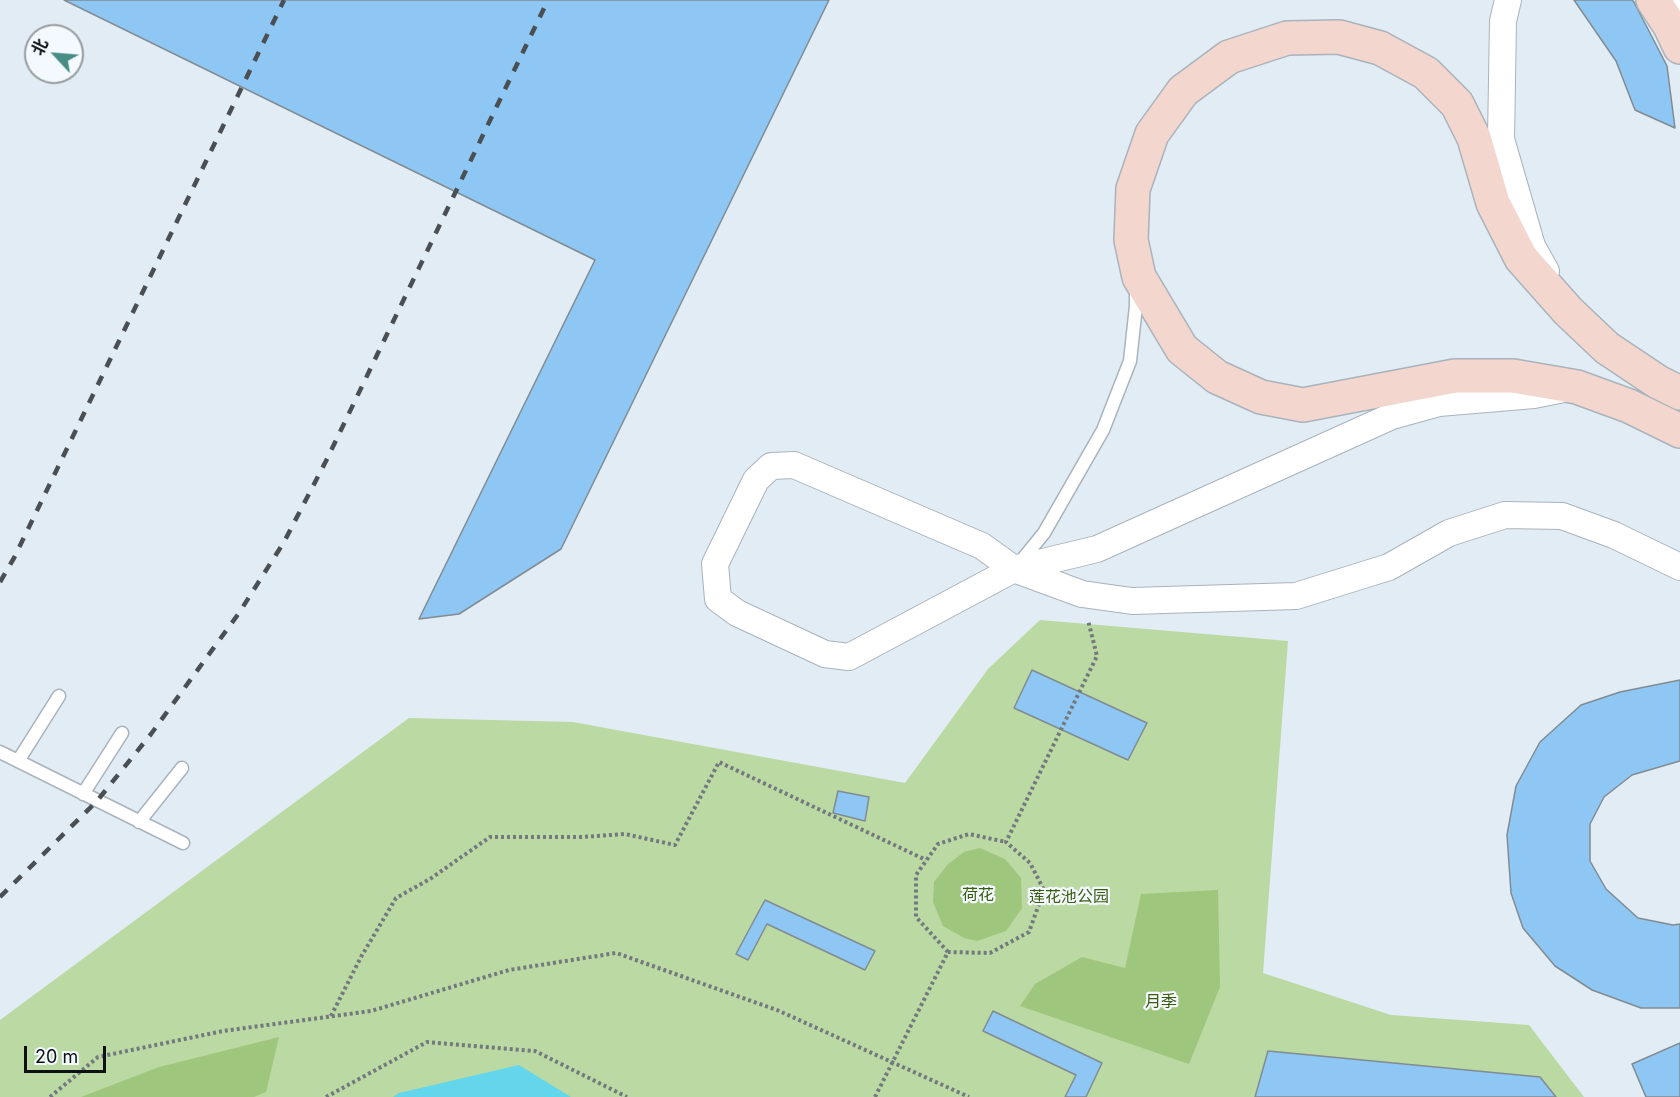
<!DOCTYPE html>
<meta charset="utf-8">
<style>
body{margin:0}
#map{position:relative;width:1680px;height:1097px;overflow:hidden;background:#e2ecf5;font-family:Inter,"Noto Sans SC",sans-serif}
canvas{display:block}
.north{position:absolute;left:24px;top:24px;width:60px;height:60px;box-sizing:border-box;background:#f3f9fe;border:2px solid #979ca0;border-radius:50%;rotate:296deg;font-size:16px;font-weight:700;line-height:24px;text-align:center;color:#0e1114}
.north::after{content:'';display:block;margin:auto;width:21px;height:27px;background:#478d86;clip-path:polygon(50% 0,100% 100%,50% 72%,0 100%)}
.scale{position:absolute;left:24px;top:1046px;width:82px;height:27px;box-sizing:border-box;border:3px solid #0e1114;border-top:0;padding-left:8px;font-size:18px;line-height:21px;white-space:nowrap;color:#0e1114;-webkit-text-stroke:4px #f3f9fe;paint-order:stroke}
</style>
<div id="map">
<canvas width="1680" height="1097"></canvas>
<div class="north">北</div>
<div class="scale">20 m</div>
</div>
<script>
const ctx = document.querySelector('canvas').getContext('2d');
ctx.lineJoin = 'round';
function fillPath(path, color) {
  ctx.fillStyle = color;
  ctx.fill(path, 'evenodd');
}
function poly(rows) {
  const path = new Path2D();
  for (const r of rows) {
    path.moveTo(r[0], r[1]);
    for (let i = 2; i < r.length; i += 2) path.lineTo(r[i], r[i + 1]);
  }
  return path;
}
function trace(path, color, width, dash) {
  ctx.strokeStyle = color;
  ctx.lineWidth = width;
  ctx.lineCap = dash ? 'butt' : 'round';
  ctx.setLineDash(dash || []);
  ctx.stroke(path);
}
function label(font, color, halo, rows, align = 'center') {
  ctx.font = font + ' Inter,"Noto Sans SC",sans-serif';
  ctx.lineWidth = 4.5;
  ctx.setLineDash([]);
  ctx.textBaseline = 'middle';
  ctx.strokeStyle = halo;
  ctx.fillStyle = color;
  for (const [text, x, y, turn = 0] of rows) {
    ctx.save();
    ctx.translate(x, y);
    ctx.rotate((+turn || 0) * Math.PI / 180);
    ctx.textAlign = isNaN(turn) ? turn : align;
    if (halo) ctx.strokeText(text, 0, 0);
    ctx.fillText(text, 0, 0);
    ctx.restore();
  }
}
const green = poly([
 [1040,620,1288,641,1263,973,1391,1015,1529,1025,1584,1097,0,1097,0,1020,409,718,573,722,905,783,988,669]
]);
const forest = poly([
 [980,848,1005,859,1021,878,1022,908,1006,931,977,941,964,938,943,926,933,902,934,882,948,864,964,852],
 [1218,890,1220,987,1189,1064,1020,1006,1035,984,1082,957,1125,968,1141,894],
 [279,1037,266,1092,254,1097,81,1097,159,1067]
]);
const water = poly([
 [519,1065,571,1097,393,1097,399,1093]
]);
const building = poly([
 [64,0,829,0,561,549,459,614,419,619,595,260,64,0],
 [1574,0,1632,0,1634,2,1667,66,1675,128,1635,110,1616,61,1574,0],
 [1032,670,1147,723,1128,760,1014,708,1032,670],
 [1680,680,1680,761,1632,775,1604,797,1590,824,1590,861,1606,889,1638,918,1673,925,1680,924,1680,1008,1641,1008,1592,990,1555,966,1523,928,1511,893,1507,835,1516,786,1540,742,1581,705,1620,692,1680,680],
 [838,791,869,797,865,821,833,813,838,791],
 [765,900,875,951,865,970,767,924,748,960,736,954,765,900],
 [993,1011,1102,1063,1086,1097,1065,1097,1076,1075,983,1031,993,1011],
 [1680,1043,1680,1097,1646,1097,1632,1064,1680,1043],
 [1268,1051,1540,1077,1556,1097,1255,1097,1268,1051]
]);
const path = poly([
 [948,952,916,917,916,875,938,844,969,834,1006,842],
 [331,1016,361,957,396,898,430,879,490,837,582,837,625,834,675,845,719,762,926,860],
 [50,1097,98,1057,223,1031,371,1011,509,970,616,953,777,1010,969,1097],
 [326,1097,427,1042,535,1051,627,1097],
 [875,1097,948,952,990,953,1029,932,1044,890,1030,863,1006,842,1097,656,1088,620]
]);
const lane = poly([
 [1677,0,1680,9],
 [1017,566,1044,533,1103,430,1130,361,1136,306,1136,290],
 [0,752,183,843],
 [18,761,59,696],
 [83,794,122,733],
 [139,822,182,768]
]);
const street = poly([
 [1508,0,1503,21,1501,139,1532,246,1546,271],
 [1559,390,1534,395,1439,403,1392,416,1097,549,1014,569,849,657,825,654,737,613,718,599,715,564,756,480,771,466,794,465,982,546,1014,569,1082,594,1132,601,1296,596,1389,567,1449,533,1505,515,1562,516,1614,535,1680,567]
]);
const secondary = poly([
 [1653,0,1670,26,1680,47],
 [1680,393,1658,382,1607,348,1568,311,1521,258,1493,203,1474,138,1457,104,1426,73,1380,48,1339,37,1287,38,1229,57,1183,91,1152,134,1133,189,1131,240,1139,277,1182,349,1217,377,1261,397,1303,405,1455,376,1513,376,1577,387,1629,406,1680,431]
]);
const rail = poly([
 [0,582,14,558,284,0],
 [0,897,97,801,151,734,239,613,284,542,326,461,548,0]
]);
const parkNames = [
 ["荷花",978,895],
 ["莲花池公园",1069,897],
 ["月季",1161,1002]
];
fillPath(green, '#bbd9a2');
fillPath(forest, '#9fc67d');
fillPath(water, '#64d6ec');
fillPath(building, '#8ec7f3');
trace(building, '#818b92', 1.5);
trace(lane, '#a9b3bb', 15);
trace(street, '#a9b3bb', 28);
trace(secondary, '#a9b3bb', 36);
trace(path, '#73797f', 4, [3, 3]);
trace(lane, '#fff', 12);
trace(street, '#fff', 26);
trace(secondary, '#f3d6cd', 33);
trace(rail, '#4a4f54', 4.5, [10, 10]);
label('16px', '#3a5c0f', '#f3f9fe', parkNames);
</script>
